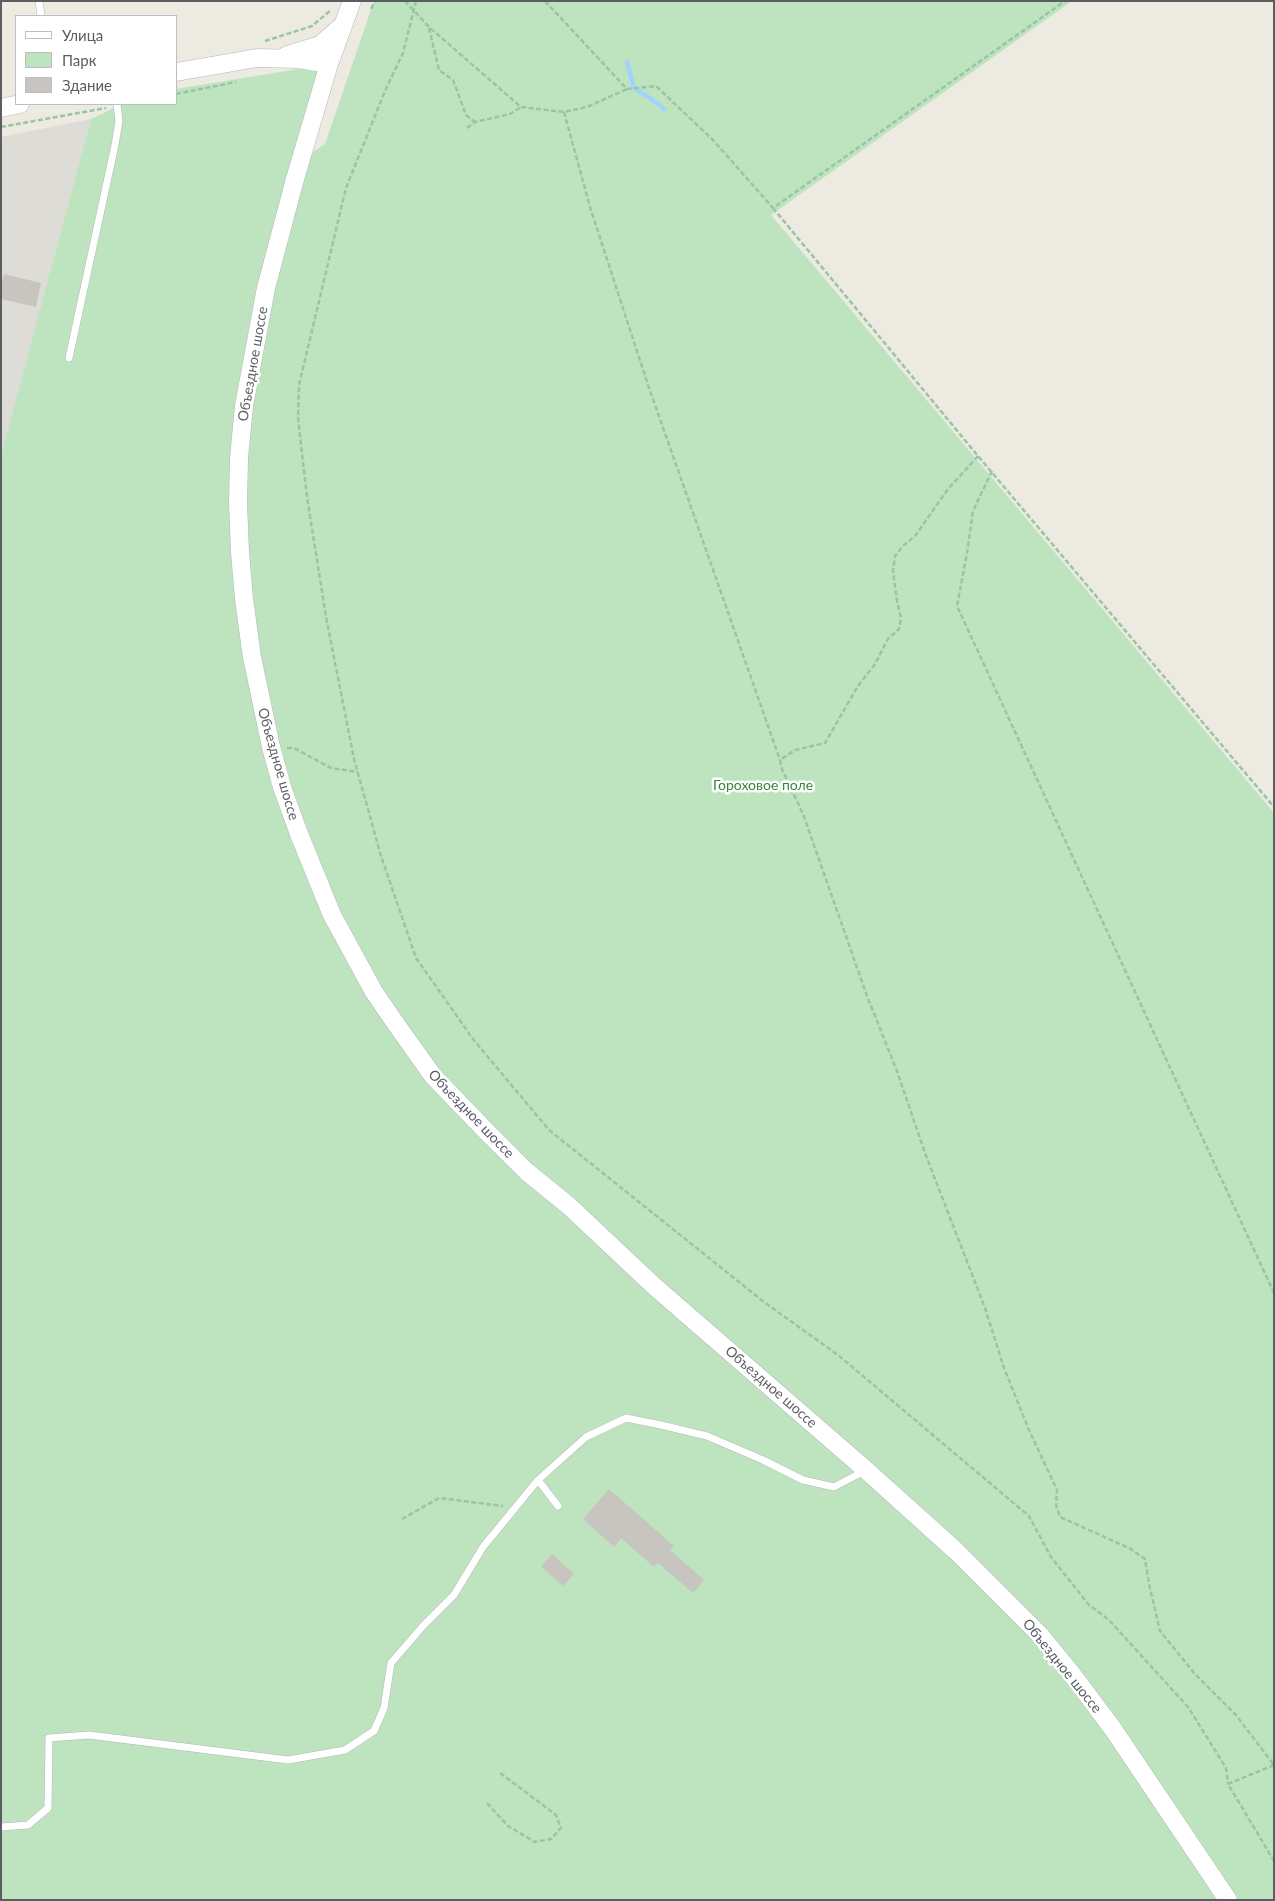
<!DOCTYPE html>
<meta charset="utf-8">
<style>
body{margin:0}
#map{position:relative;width:1275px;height:1901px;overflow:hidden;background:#edeae1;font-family:Lato,sans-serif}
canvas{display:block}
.frame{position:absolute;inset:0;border:2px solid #5a5d62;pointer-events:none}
.legend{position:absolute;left:15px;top:15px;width:162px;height:90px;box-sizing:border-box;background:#fff;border:1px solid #bdbec0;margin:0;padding:6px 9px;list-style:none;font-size:15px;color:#5a5d62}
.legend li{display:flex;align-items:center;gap:10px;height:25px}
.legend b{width:25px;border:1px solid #bdbec0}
</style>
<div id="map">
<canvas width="1275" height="1901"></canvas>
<div class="frame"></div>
<ul class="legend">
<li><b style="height:6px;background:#fff"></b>Улица</li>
<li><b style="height:14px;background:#bee4bf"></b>Парк</li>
<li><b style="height:14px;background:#c8c4bf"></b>Здание</li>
</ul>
</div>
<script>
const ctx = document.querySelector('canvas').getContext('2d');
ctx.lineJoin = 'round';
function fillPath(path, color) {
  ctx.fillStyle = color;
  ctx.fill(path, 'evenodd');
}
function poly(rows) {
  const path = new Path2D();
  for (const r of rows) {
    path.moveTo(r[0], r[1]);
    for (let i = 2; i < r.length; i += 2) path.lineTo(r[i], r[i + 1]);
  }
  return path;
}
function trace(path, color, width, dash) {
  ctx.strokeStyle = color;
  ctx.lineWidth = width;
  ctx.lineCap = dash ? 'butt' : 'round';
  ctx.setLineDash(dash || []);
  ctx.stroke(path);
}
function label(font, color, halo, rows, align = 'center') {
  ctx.font = font + ' Lato,sans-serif';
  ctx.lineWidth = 5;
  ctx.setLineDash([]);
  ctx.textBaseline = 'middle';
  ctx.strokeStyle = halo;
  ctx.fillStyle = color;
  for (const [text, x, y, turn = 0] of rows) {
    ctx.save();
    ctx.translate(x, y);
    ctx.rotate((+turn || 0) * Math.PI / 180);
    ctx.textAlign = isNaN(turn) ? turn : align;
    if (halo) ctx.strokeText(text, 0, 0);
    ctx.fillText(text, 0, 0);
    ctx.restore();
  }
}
const industrial = poly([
 [91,119,11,418,1,455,1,137]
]);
const green = poly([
 [374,1,1072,1,771,215,1274,813,1274,1900,1,1900,1,455,91,119,122,104,176,104,176,89,329,64,301,160,325,144]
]);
const stream = poly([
 [627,62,634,88,653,100,664,109]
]);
const building = poly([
 [4,274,41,283,36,307,1,299,1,285],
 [609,1489,674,1546,670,1550,704,1580,693,1593,658,1563,654,1567,621,1538,614,1547,583,1519],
 [552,1554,574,1574,563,1586,541,1566]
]);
const path = poly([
 [405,1,429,27,521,107,564,112,587,107,627,89],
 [416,1,403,53,385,91,346,188,299,385,298,418,307,497,326,617,354,759,381,856,416,958,473,1039,549,1130,764,1302,838,1355,1029,1516,1051,1557,1089,1605,1109,1620,1188,1707,1226,1768,1228,1784],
 [545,1,627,89,656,86,714,141,773,208,1065,1],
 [371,9,375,1],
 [429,28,439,70,453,80,466,115,475,122],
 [265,41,312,26,331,10],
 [176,94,236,82],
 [564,112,590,207,648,385,780,760],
 [1,127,106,108],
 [467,128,475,122,510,114,521,107],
 [773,208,978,456,1274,807],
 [978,456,948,489,915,536,903,546,895,556,893,571,897,601,901,618,899,629,888,639,875,664,858,686,825,743,795,750,780,760,781,767,803,814,867,996,897,1071,925,1153,985,1308,1004,1368,1029,1430,1057,1490,1056,1505,1060,1517,1129,1548,1145,1559,1149,1584,1160,1631,1195,1674,1236,1715,1274,1765],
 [992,471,973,511,967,553,957,606,1274,1293],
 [287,748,294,748,331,768,358,772],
 [402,1519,439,1498,503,1506],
 [1274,1765,1228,1784,1274,1861],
 [487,1803,508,1826,535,1842,551,1839,561,1828,556,1815,499,1772]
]);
const service = poly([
 [39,1,41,16],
 [69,358,115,145,119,121,117,104],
 [558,1506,538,1480,586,1437,626,1418,661,1425,707,1436,763,1460,803,1480,834,1487,866,1470],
 [1,1827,28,1825,48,1808,49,1738,89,1735,288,1760,345,1750,374,1731,384,1708,391,1663,423,1626,454,1595,483,1547,538,1480]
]);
const tertiary = poly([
 [352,1,329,64,295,179,266,288,244,406,239,458,238,503,240,552,244,599,252,657,271,747,282,787,299,834,332,915,374,992,396,1024,433,1076,486,1131,526,1171,569,1206,654,1286,866,1470,956,1551,1039,1634,1071,1673,1113,1729,1228,1900],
 [287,55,320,45,342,26],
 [176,72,257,58,299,59,329,64],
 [1,108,20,104]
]);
const streetNames = [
 ["Объездное шоссе",253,364,-80],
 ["Объездное шоссе",278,764,74],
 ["Объездное шоссе",471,1114,46],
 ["Объездное шоссе",771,1387,41],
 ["Объездное шоссе",1062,1666,51]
];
const parkNames = [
 ["Гороховое поле",763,785]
];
fillPath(industrial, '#dedcd6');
fillPath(green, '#bee4bf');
trace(stream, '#a1d3fd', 4.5);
fillPath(building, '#c8c4bf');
trace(service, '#b4b7bc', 8);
trace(tertiary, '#b4b7bc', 19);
trace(path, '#97c5a5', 2.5, [5, 2.5]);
trace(service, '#fff', 7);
trace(tertiary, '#fff', 18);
label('14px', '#5a5d62', '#fff', streetNames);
label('14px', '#37843b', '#fff', parkNames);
</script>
